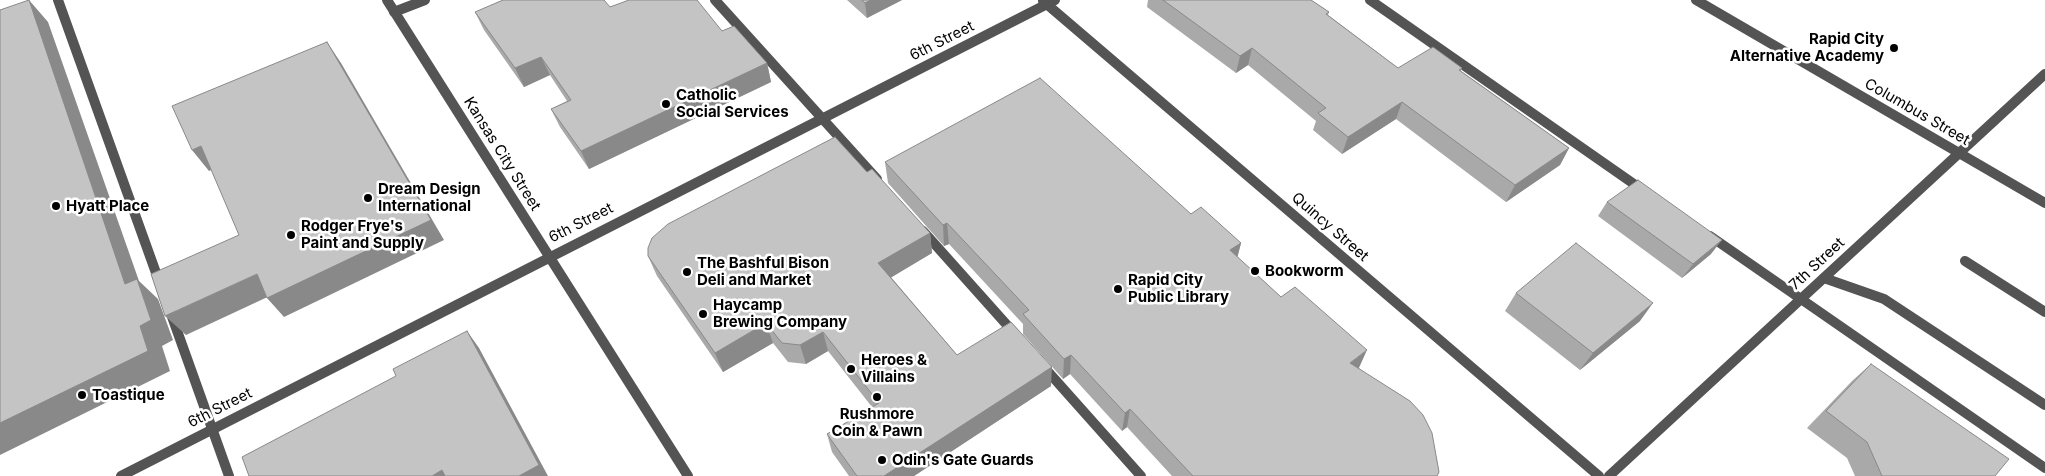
<!DOCTYPE html>
<style>
body{margin:0}
canvas{display:block;background:#fff}
</style>
<canvas width="2045" height="476"></canvas>
<script>
const ctx = document.querySelector('canvas').getContext('2d');
ctx.lineJoin = 'round';
function poly(rows) {
  const path = new Path2D();
  for (const r of rows) {
    path.moveTo(r[0], r[1]);
    for (let i = 2; i < r.length; i += 2) path.lineTo(r[i], r[i + 1]);
  }
  return path;
}
function trace(path, color, width, dash) {
  ctx.strokeStyle = color;
  ctx.lineWidth = width;
  ctx.lineCap = dash ? 'butt' : 'round';
  ctx.setLineDash(dash || []);
  ctx.stroke(path);
}
function fillPath(path, color) {
  ctx.fillStyle = color;
  ctx.fill(path, 'evenodd');
}
function label(font, color, halo, rows, align = 'center') {
  ctx.font = font + ' Inter,sans-serif';
  ctx.lineWidth = 5;
  ctx.setLineDash([]);
  ctx.textBaseline = 'middle';
  ctx.strokeStyle = halo;
  ctx.fillStyle = color;
  for (const [text, x, y, turn = 0] of rows) {
    ctx.save();
    ctx.translate(x, y);
    ctx.rotate((+turn || 0) * Math.PI / 180);
    ctx.textAlign = isNaN(turn) ? turn : align;
    if (halo) ctx.strokeText(text, 0, 0);
    ctx.fillText(text, 0, 0);
    ctx.restore();
  }
}
const service = poly([
 [58,0,160,284],
 [715,0,877,179],
 [1370,0,1644,191],
 [394,12,425,0],
 [923,231,1015,334],
 [1710,236,2045,468],
 [1965,261,2045,312],
 [1824,278,1884,299,2045,405],
 [170,311,229,476],
 [1043,366,1141,476]
]);
const minor = poly([
 [387,0,688,476],
 [1696,0,2045,203],
 [1043,1,1599,476],
 [121,476,1055,0],
 [1609,476,2045,74]
]);
const wall = poly([
 [847,0,902,0,867,18],
 [1148,0,1311,0,1329,12,1328,15,1398,68,1462,68,1461,71,1569,148,1560,165,1506,202,1396,119,1342,154,1313,130,1316,121,1248,65,1236,73,1147,7],
 [610,7,722,31,767,63,771,82,589,169,560,127,551,109,567,101,550,75,524,87,484,30,475,12],
 [885,162,1191,214,1241,243,1237,257,1359,368,1437,476,1172,476,1127,427,1122,431,1070,374,1063,379,1023,334,1023,324,949,244,944,246,888,183],
 [867,172,930,233,932,253,891,277,957,355,1051,386,914,476,849,476,832,452,827,434,872,407,828,351,806,364,788,362,773,343,723,372,657,276,648,256],
 [1607,202,1711,254,1682,278,1598,216],
 [1516,293,1640,321,1580,370,1505,311],
 [1871,364,1995,476,1855,476,1847,458,1807,428,1852,381]
]);
const shadedWall = poly([
 [29,0,48,22,139,281,158,299,173,340,162,346,170,371,0,455,0,423],
 [871,0,902,0,867,18,865,3],
 [327,42,341,63,444,240,284,317,267,298],
 [1252,48,1248,65,1236,73,1240,56],
 [541,57,550,75,524,87,515,68],
 [767,63,771,82,589,169,581,151],
 [1402,102,1396,119,1342,154,1348,137],
 [201,146,218,167,209,171,192,150],
 [1569,148,1560,165,1506,202,1515,185],
 [947,223,949,244,944,246,943,225],
 [930,233,932,253,882,283,878,263],
 [1722,240,1711,254,1682,278,1693,264],
 [1241,243,1236,263,1230,250],
 [257,274,274,294,186,335,165,316],
 [1653,303,1640,321,1580,370,1593,353],
 [766,323,773,343,723,372,715,353],
 [467,331,479,348,548,476,519,476],
 [823,332,828,351,806,364,800,345],
 [1367,350,1358,370,1350,363],
 [1071,355,1070,374,1063,379,1064,359],
 [1052,367,1051,386,914,476,884,476],
 [1130,409,1127,427,1122,431,1125,413],
 [442,470,447,476,432,476]
]);
const building = poly([
 [29,0,125,284,137,279,151,320,140,326,148,351,0,423,0,10,29,0],
 [503,0,604,0,610,7,629,0,697,0,722,31,734,26,767,63,581,151,551,109,571,100,541,57,515,68,475,12,503,0],
 [862,0,871,0,865,3,862,0],
 [1163,0,1311,0,1329,12,1326,14,1398,68,1433,47,1462,68,1459,70,1569,148,1515,185,1402,102,1348,137,1318,113,1326,108,1252,48,1240,56,1163,0],
 [327,42,431,220,267,298,257,274,165,316,151,274,239,235,201,146,192,150,172,106,327,42],
 [1040,78,1191,214,1201,207,1241,243,1230,250,1281,297,1295,287,1367,350,1350,363,1410,401,1423,415,1432,433,1439,472,1437,476,1193,476,1130,409,1125,413,1071,355,1064,359,1023,314,1029,310,947,223,943,225,885,162,1040,78],
 [835,137,867,172,872,169,930,233,878,263,957,355,1011,322,1052,367,884,476,857,476,827,434,879,403,823,332,800,345,782,343,766,323,715,353,648,256,648,248,652,238,668,224,835,137],
 [1638,180,1722,240,1693,264,1607,202,1638,180],
 [1576,243,1653,303,1593,353,1516,293,1576,243],
 [467,331,539,465,519,476,445,476,442,470,432,476,249,476,242,457,396,376,393,369,467,331],
 [1871,364,2009,459,1995,476,1882,476,1867,442,1826,411,1871,364]
]);
const markers = [
 [1894,48,5,"#000"],
 [666,104,5,"#000"],
 [368,198,5,"#000"],
 [56,206,5,"#000"],
 [291,235,5,"#000"],
 [1255,271,5,"#000"],
 [687,272,5,"#000"],
 [1118,289,5,"#000"],
 [703,314,5,"#000"],
 [851,369,5,"#000"],
 [82,395,5,"#000"],
 [877,397,5,"#000"],
 [882,460,5,"#000"]
];
const poiNames = [
 ["Rapid City",1884,39,"right"],
 ["Alternative Academy",1884,56,"right"],
 ["Catholic",676,95],
 ["Social Services",676,112],
 ["Dream Design",378,189],
 ["International",378,206],
 ["Hyatt Place",66,206],
 ["Rodger Frye's",301,226],
 ["Paint and Supply",301,243],
 ["The Bashful Bison",697,263],
 ["Deli and Market",697,280],
 ["Bookworm",1265,271],
 ["Rapid City",1128,280],
 ["Public Library",1128,297],
 ["Haycamp",713,305],
 ["Brewing Company",713,322],
 ["Heroes &",861,360],
 ["Villains",861,377],
 ["Toastique",92,395],
 ["Rushmore",877,414,"center"],
 ["Coin & Pawn",877,431,"center"],
 ["Odin's Gate Guards",892,460]
];
const streetNames = [
 ["6th Street",942,41,-27],
 ["Columbus Street",1917,112,30],
 ["Kansas City Street",502,154,58],
 ["6th Street",581,223,-27],
 ["Quincy Street",1330,227,41],
 ["7th Street",1817,264,-43],
 ["6th Street",220,408,-27]
];
trace(service, '#545454', 10);
trace(minor, '#545454', 10);
fillPath(wall, '#a9a9a9');
fillPath(shadedWall, '#898989');
fillPath(building, '#c4c4c4');
trace(building, '#898989', 1);
for (const [x, y, r, color] of markers) {
  const dot = new Path2D();
  dot.arc(x, y, r, 0, 2 * Math.PI);
  ctx.fillStyle = color;
  ctx.fill(dot);
  trace(dot, '#fff', 2);
}
label('bold 15px', '#000', '#fff', poiNames, 'left');
label('15px', '#000', '#fff', streetNames);
</script>
